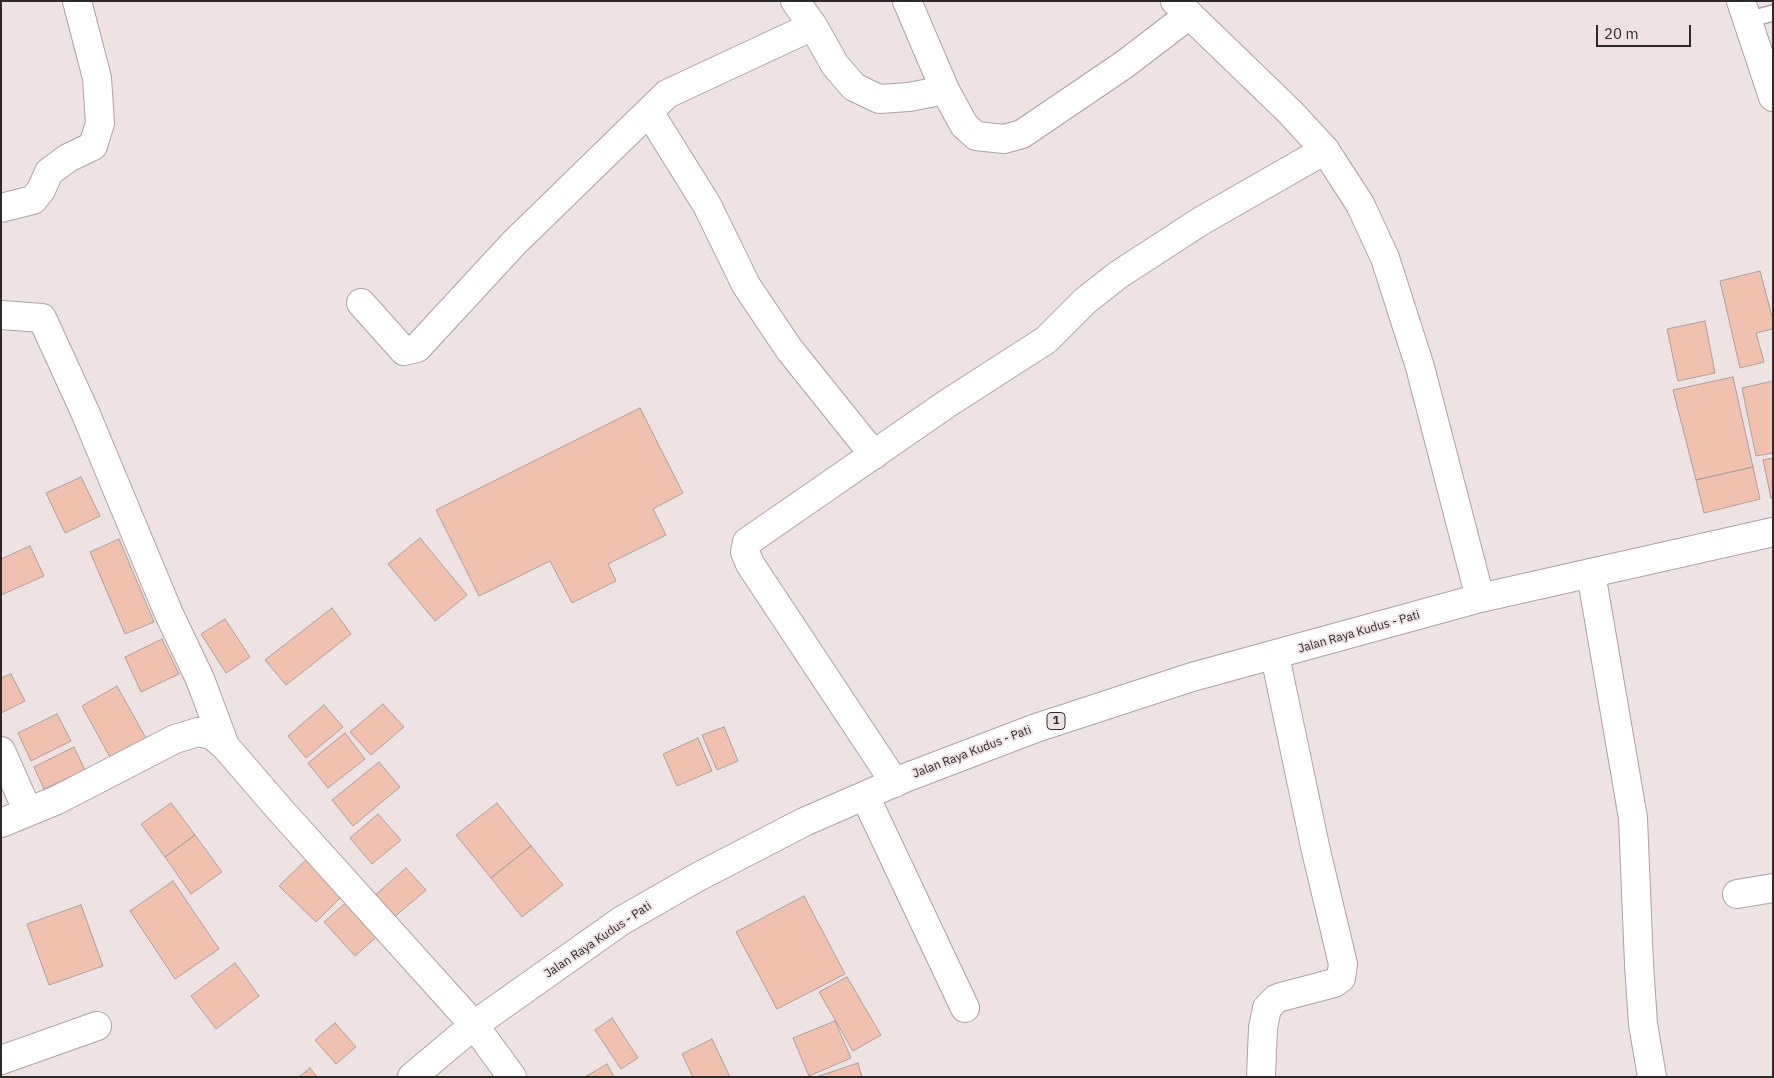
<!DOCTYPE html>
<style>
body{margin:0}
#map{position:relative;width:1774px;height:1078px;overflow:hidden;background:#efe2e3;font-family:"IBM Plex Sans",sans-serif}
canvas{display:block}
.frame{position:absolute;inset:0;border:2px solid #2d2829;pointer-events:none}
.scale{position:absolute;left:1596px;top:25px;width:95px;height:22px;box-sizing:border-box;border:2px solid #2d2829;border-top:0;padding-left:6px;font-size:15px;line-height:18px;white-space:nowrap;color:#2d2829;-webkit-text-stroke:4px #efe2e3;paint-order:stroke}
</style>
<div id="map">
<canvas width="1774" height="1078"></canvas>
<div class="frame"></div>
<div class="scale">20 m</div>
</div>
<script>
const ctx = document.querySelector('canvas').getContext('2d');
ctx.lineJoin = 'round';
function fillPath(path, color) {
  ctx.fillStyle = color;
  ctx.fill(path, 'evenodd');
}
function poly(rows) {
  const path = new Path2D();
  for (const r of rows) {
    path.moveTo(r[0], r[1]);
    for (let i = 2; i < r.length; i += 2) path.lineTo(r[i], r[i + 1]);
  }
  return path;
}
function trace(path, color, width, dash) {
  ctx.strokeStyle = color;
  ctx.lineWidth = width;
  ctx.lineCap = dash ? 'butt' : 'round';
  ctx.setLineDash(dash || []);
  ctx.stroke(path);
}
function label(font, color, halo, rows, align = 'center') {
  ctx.font = font + ' "IBM Plex Sans",sans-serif';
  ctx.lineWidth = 4;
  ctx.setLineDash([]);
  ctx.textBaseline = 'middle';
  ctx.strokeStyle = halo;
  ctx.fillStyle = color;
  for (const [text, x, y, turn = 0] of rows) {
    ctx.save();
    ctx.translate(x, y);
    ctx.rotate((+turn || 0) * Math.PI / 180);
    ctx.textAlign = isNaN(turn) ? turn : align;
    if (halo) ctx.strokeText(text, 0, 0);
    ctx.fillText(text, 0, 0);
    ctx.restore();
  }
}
const building = poly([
 [1760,271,1773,320,1773,329,1756,333,1764,362,1740,368,1720,281,1760,271],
 [1705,321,1715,373,1678,381,1667,329,1705,321],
 [1733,377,1753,467,1696,480,1673,390,1733,377],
 [1773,381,1773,453,1756,456,1742,388,1773,381],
 [640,408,683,493,653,509,666,535,608,564,616,581,572,603,550,561,479,596,436,510,640,408],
 [1773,458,1773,498,1771,498,1763,460,1773,458],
 [1753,467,1760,499,1704,513,1696,480,1753,467],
 [81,477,100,516,65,533,46,493,81,477],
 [420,538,467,595,435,621,388,564,420,538],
 [119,539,154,622,125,634,90,552,119,539],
 [30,546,44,576,1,595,1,559,30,546],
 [332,608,351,634,286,685,265,660,332,608],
 [225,619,250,657,226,673,201,634,225,619],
 [162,639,179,674,141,692,125,657,162,639],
 [11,674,25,701,1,713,1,678,11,674],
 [117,686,147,740,111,759,82,706,117,686],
 [383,704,404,727,371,755,350,732,383,704],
 [324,705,343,727,306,758,288,736,324,705],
 [57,714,71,741,31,761,18,733,57,714],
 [724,727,738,761,717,770,702,735,724,727],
 [345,733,365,759,328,788,308,763,345,733],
 [698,738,712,771,677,786,663,754,698,738],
 [74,747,85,770,44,789,34,767,74,747],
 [379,762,400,787,353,826,332,800,379,762],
 [171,803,195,835,165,857,141,824,171,803],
 [497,803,531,846,491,878,456,835,497,803],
 [378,814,401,840,372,864,350,838,378,814],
 [195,835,222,872,191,894,165,857,195,835],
 [531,846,563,885,522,917,491,878,531,846],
 [308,858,344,894,316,922,279,886,308,858],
 [406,868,426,890,392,919,373,897,406,868],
 [173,881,219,949,175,979,130,911,173,881],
 [804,896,845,974,777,1009,736,932,804,896],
 [351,898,382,932,355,956,324,922,351,898],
 [81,905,103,966,49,985,27,924,81,905],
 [235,963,259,996,216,1029,191,996,235,963],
 [847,977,881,1035,853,1051,819,992,847,977],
 [612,1018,638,1058,621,1069,595,1030,612,1018],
 [835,1021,851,1058,809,1076,793,1038,835,1021],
 [335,1023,356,1047,336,1064,315,1040,335,1023],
 [712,1039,730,1077,693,1077,682,1054,712,1039],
 [858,1063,862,1077,816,1077,858,1063],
 [607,1064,614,1077,585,1077,607,1064],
 [310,1068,317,1077,299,1077,310,1068]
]);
const service = poly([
 [1747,20,1773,13]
]);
const minor = poly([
 [795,1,813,26,835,65,854,87,879,99,909,97,945,90],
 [907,1,945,90,964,125,976,136,1004,139,1022,134,1125,64,1189,15],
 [1741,1,1773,97],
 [649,112,707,205,746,285,789,349,874,455],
 [1,208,33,200,41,190,49,172,68,158,93,146,100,123,97,78,77,1],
 [361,303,404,351,417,348,514,243,667,94,813,26],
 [1,315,42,318,85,412,169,614,200,679,225,746],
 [1591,573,1633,818,1639,964,1643,1024,1652,1077],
 [1,751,28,812],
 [895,783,750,564,745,552,747,542,948,403,1046,340,1085,301,1118,275,1201,221,1325,150],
 [865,796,965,1008],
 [1,823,57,800,175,739,198,732,212,735,225,746,282,812,474,1025,512,1077],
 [1737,894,1773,888],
 [1,1060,97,1026],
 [1261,1077,1263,1028,1267,1008,1276,999,1281,997,1334,983,1341,978,1343,964,1316,851,1275,656]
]);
const secondary = poly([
 [1175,1,1290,112,1325,150,1360,204,1385,258,1420,367,1480,598]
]);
const trunk = poly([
 [412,1077,474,1025,621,921,696,878,804,822,905,778,1036,728,1192,677,1480,598,1773,532]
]);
const shields = [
 [1056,721,18]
];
const shieldNames = [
 ["1",1056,721]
];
const streetNames = [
 ["Jalan Raya Kudus - Pati",1359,632,-16],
 ["Jalan Raya Kudus - Pati",972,752,-21],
 ["Jalan Raya Kudus - Pati",598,940,-34]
];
fillPath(building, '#efc1ae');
trace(building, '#aba09b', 1);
trace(service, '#aea1a2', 18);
trace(minor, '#aea1a2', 30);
trace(secondary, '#aea1a2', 30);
trace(trunk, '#aea1a2', 30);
trace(service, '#fff', 15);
trace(minor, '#fff', 28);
trace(secondary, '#fff', 28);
trace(trunk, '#fff', 28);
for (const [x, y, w] of shields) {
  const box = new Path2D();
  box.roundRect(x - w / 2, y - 8.5, w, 17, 4);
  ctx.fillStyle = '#efe2e3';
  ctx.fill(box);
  trace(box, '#2d2829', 1);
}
label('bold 11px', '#2d2829', null, shieldNames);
label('12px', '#2d2829', '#efe2e3', streetNames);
</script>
